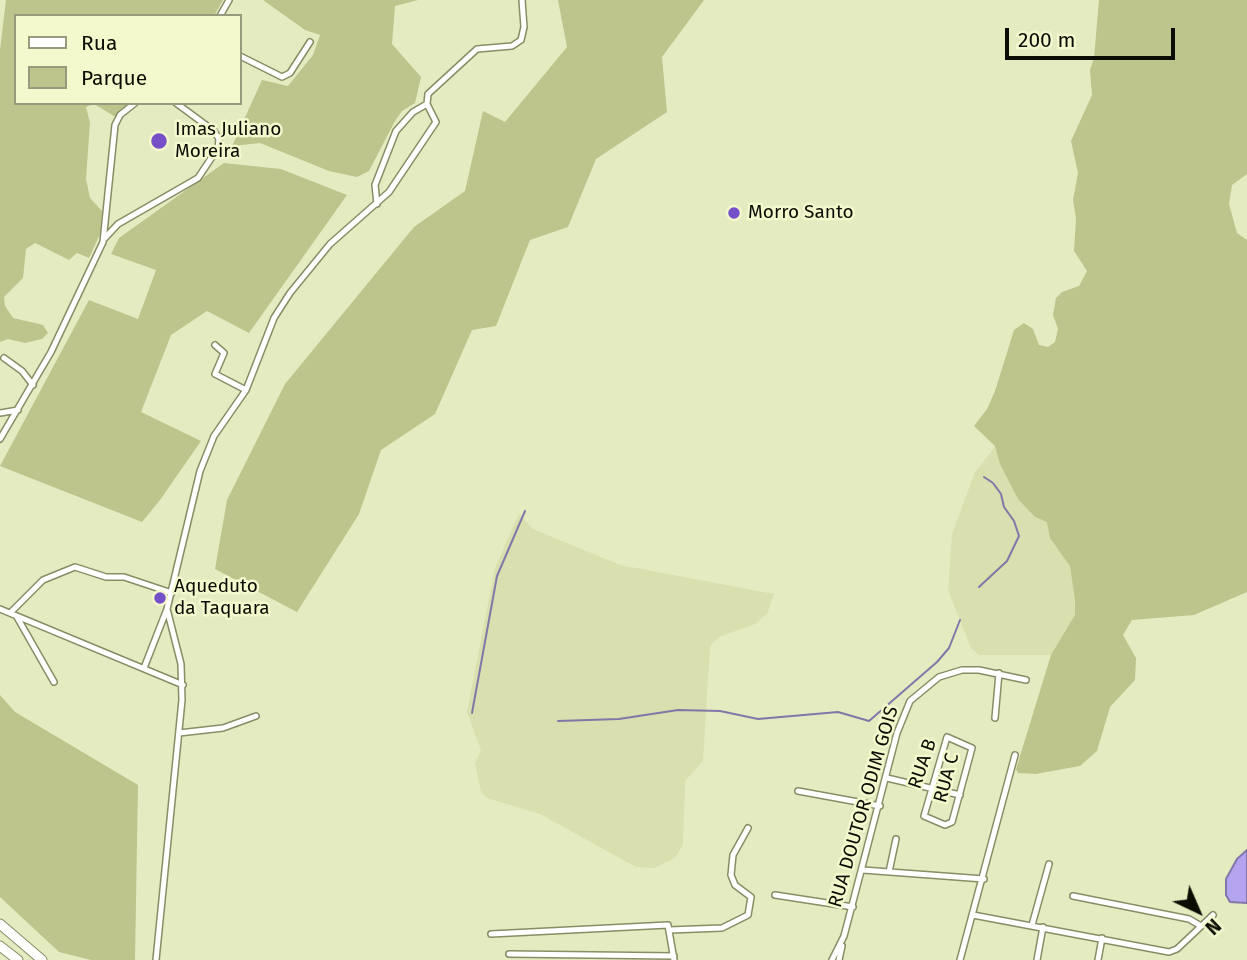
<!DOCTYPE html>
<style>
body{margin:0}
#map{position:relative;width:1247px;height:960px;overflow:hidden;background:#e5ebc0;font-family:"Fira Sans",sans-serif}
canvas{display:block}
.legend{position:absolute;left:14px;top:14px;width:228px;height:91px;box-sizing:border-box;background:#f3f8cd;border:2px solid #979a7c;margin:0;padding:9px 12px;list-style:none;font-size:21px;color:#0c0d02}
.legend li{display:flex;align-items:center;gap:14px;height:35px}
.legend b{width:35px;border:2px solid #979a7c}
.north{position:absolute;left:1163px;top:876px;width:70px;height:70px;-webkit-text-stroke:5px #f3f8cd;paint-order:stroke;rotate:136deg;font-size:19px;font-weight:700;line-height:28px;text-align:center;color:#0c0d02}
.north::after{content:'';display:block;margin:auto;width:24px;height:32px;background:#0c0d02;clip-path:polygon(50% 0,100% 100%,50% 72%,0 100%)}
.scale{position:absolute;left:1005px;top:28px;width:170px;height:32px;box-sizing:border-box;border:4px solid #0c0d02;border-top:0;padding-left:9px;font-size:21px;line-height:24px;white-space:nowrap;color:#0c0d02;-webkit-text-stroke:5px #f3f8cd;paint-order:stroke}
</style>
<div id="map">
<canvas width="1247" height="960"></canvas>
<ul class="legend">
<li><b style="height:9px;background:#fff"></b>Rua</li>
<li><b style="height:19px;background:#bdc48c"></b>Parque</li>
</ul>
<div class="north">N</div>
<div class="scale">200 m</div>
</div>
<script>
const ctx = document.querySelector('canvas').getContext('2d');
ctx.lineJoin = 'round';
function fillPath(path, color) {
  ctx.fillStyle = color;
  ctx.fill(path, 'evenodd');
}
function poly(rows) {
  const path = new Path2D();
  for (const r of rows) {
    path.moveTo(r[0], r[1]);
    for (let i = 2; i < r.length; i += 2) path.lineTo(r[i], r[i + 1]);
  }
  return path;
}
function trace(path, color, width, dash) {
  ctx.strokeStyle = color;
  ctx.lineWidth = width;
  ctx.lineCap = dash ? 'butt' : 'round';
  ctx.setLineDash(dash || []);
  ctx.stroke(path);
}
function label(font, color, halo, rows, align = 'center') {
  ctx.font = font + ' "Fira Sans",sans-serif';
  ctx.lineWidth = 5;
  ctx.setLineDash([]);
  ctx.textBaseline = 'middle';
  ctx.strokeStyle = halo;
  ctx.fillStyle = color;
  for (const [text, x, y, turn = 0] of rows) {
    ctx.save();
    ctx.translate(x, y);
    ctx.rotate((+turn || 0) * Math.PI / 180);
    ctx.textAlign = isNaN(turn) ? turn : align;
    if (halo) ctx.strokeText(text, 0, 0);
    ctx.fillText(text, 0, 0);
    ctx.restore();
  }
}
const built = poly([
 [999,442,1050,445,1087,598,1068,655,979,655,971,648,948,590,952,534,975,472],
 [519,514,533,529,620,565,774,594,767,614,755,624,719,637,710,646,703,761,685,781,683,845,675,858,654,868,636,867,540,814,487,798,481,792,475,763,481,750,467,712,495,568]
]);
const green = poly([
 [6,0,223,0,214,16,16,16,16,103,131,103,119,119,94,104,86,107,90,123,86,179,90,198,102,211,100,234,89,258,77,253,69,260,35,243,26,249,23,278,4,297,5,306,13,318,43,325,48,333,42,339,25,343,8,339,0,342,0,50],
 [263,0,418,0,395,6,392,44,421,77,415,103,402,111,395,121,369,171,357,177,329,171,260,143,232,146,262,80,288,86,313,55,320,35,305,30],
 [558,0,704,0,662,57,667,112,596,159,568,227,530,240,496,326,472,330,435,414,381,450,359,514,297,612,215,569,227,500,285,384,414,227,465,191,483,111,505,122,567,47],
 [1099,0,1247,0,1247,174,1232,185,1229,204,1237,233,1247,240,1247,592,1194,615,1132,620,1123,635,1136,658,1135,680,1110,707,1097,751,1080,766,1036,774,1018,773,1016,769,1051,655,1075,615,1075,600,1070,566,1050,538,1047,522,1035,517,1018,499,1000,464,995,446,974,426,987,409,995,391,1014,330,1024,323,1033,329,1039,345,1048,347,1055,342,1058,329,1053,315,1056,298,1062,292,1079,286,1087,271,1074,251,1076,218,1073,200,1078,173,1071,141,1092,95,1090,70,1094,58],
 [224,163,281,169,347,195,249,333,207,311,171,335,141,412,201,441,160,500,142,522,0,466,89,300,138,319,156,270,111,254,119,238],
 [0,695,15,712,138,785,135,960,91,960,59,952,0,897]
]);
const water = poly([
 [1247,850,1247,903,1230,902,1226,895,1226,879,1237,859,1247,850]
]);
const stream = poly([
 [979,587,1007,561,1019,536,1014,521,1004,507,1001,494,993,483,984,477],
 [472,713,497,576,525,511],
 [558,721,619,719,678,710,720,711,758,719,838,712,869,721,937,662,949,648,960,620]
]);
const minor = poly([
 [220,16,229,0],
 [240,56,282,77,290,73,310,42],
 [377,204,375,185,396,131,413,112,427,104],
 [105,238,118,224,198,178,218,148,219,139,214,131,176,103],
 [215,345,224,353,215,374,246,390],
 [4,358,22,371,33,385],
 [0,413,18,410],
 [0,439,51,352,103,242,115,125,120,115,135,103],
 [0,609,183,685],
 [10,613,43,580,75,567,106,577,124,577,172,593],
 [17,617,54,682],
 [144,668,167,609],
 [995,718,999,673],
 [179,733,223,728,256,716],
 [947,737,972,748,952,822,945,825,924,816,947,737],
 [887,778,960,795],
 [798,791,880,806],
 [863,870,984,879],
 [889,872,896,839],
 [775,895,853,907],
 [1073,896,1189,919,1201,926],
 [973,915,1169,952,1177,949,1213,915],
 [1032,925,1049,864],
 [669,930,722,928,748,915,751,897,735,885,731,875,733,855,748,828],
 [491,934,668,925,674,960],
 [509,954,674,956],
 [156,960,182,700,181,664,167,609,200,471,214,436,246,390,274,318,290,293,330,244,389,192,436,122,427,104,428,94,477,49,512,46,521,40,524,27,522,0],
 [832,960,844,936,897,733,910,701,939,677,962,670,979,670,1026,680],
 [839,960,842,946],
 [960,960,1015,755],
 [1037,960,1043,927],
 [1098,960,1102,938]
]);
const motorway = poly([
 [0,924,42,960],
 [0,946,18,960]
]);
const markers = [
 [159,141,9,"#7550c9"],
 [734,213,7,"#7550c9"],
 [160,598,7,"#7550c9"]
];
const poiNames = [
 ["Imas Juliano",175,130],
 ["Moreira",175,152],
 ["Morro Santo",748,213],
 ["Aqueduto",174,587],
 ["da Taquara",174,609]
];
const streetNames = [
 ["RUA B",923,764,-71],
 ["RUA C",947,778,-75],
 ["RUA DOUTOR ODIM GOIS",864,807,-74]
];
fillPath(built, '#d9dfae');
fillPath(green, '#bdc48c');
fillPath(water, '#b4a4ef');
trace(water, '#8277a8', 2);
trace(stream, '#8277a8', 2);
trace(minor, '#888d66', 8);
trace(motorway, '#888d66', 11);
trace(minor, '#fff', 5);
trace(motorway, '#fff', 9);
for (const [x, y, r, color] of markers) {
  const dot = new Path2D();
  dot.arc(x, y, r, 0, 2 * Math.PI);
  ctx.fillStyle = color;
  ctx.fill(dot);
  trace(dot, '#f3f8cd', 2.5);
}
label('19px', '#0c0d02', '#f3f8cd', poiNames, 'left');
label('19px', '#0c0d02', '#f3f8cd', streetNames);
</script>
